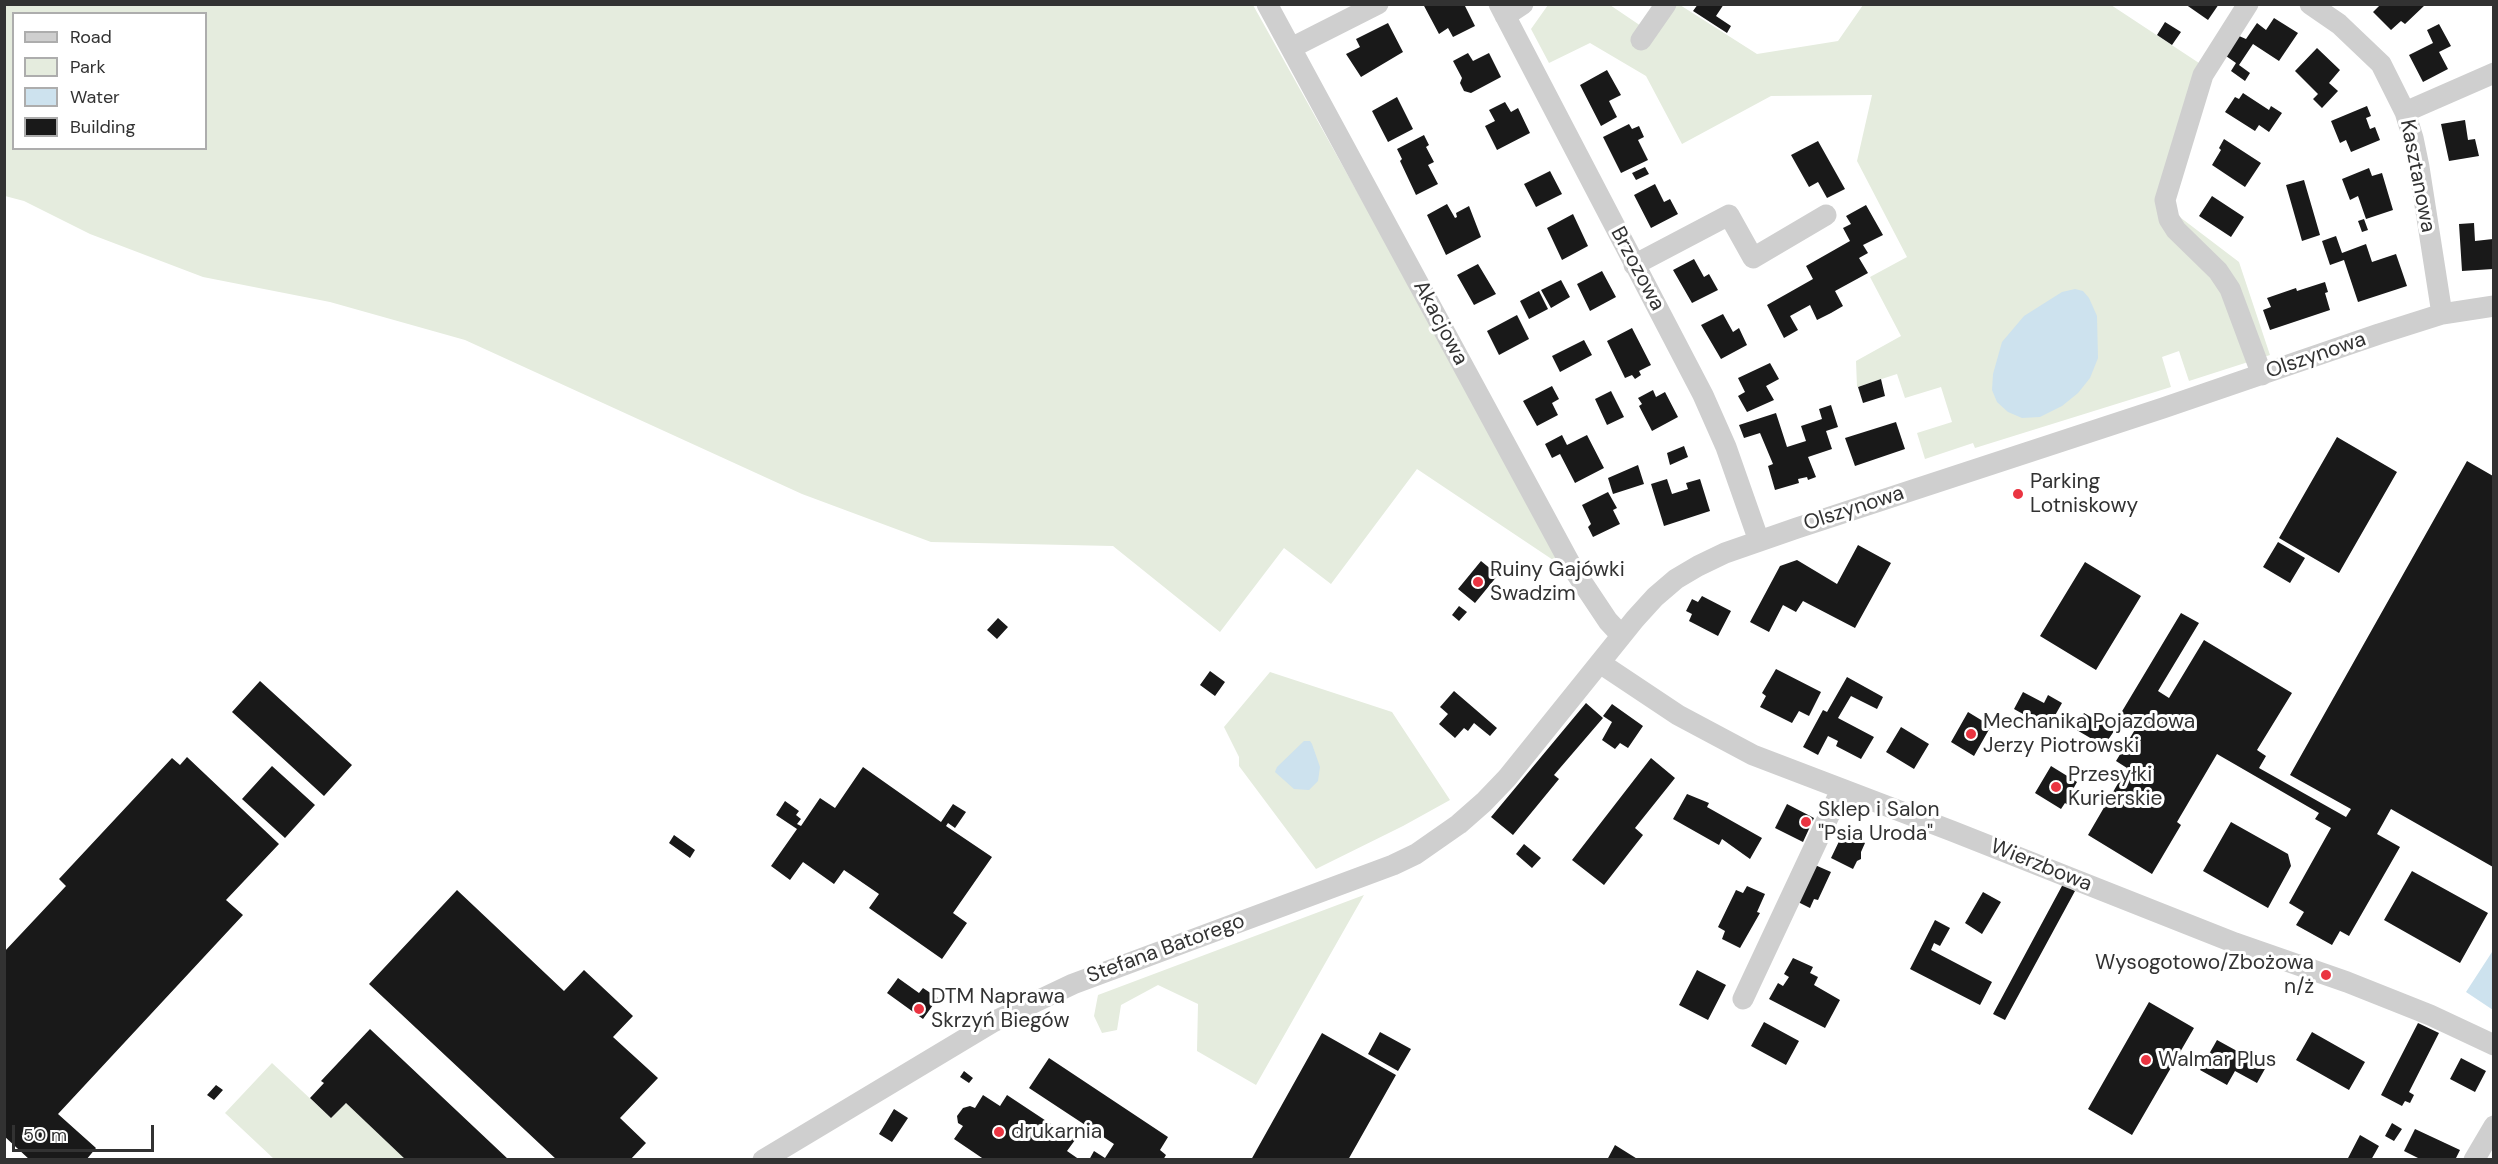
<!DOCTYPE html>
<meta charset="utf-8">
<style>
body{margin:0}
#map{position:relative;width:2498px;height:1164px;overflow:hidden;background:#fff;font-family:"DM Sans",sans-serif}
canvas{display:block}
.frame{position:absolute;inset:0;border:6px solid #323232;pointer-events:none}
.legend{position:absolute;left:12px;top:12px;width:195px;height:138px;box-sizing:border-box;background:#fff;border:2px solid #adadad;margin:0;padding:8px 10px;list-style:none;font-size:18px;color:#323232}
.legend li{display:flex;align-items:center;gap:12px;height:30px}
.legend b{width:30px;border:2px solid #adadad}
.scale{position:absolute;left:12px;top:1125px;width:142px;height:27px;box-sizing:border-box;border:3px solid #323232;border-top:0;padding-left:8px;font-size:18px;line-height:21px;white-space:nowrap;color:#323232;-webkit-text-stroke:4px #fff;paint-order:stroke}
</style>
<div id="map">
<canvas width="2498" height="1164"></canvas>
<div class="frame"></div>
<ul class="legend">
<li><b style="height:8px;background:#cfcfcf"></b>Road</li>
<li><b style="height:16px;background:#e5ecde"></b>Park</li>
<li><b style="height:16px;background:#cde2ee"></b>Water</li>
<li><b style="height:16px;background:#191919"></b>Building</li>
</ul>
<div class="scale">50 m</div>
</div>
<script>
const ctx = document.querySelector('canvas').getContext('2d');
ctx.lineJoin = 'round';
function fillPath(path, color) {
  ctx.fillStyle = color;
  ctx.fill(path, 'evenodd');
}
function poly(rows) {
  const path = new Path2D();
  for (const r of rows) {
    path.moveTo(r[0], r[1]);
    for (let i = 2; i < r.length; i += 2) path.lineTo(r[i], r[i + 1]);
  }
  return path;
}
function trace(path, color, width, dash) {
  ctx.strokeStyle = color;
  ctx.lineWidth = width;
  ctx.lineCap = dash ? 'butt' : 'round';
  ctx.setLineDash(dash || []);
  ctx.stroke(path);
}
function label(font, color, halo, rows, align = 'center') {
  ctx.font = font + ' "DM Sans",sans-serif';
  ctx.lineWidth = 6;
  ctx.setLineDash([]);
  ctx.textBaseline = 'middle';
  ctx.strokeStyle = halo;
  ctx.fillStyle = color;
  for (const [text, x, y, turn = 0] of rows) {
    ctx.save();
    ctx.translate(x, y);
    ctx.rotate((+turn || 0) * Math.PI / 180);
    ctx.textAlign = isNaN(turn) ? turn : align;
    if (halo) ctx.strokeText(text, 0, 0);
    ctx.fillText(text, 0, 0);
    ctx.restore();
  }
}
const green = poly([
 [4,5,1253,5,1568,570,1417,469,1331,584,1284,548,1220,632,1113,546,931,542,802,494,465,340,330,302,203,277,90,234,24,201,5,196],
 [14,14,206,14,206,148,14,148],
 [1548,5,1610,5,1641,26,1656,5,1680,5,1757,54,1838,41,1863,5,2111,5,2199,63,2160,202,2239,262,2270,355,2189,381,2179,351,2162,357,2171,387,1975,448,1973,443,1925,459,1917,433,1952,422,1941,387,1905,398,1897,374,1857,387,1856,361,1901,336,1870,277,1907,257,1857,161,1872,95,1771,96,1682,144,1646,76,1590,43,1549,63,1531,29],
 [1270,672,1392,712,1450,800,1403,826,1316,869,1239,766,1239,757,1224,727],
 [1364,895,1256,1085,1197,1051,1198,1004,1158,985,1121,1005,1117,1030,1102,1033,1094,1016,1098,995],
 [272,1063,331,1118,346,1103,406,1159,274,1159,225,1113]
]);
const water = poly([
 [2075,289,2083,291,2089,298,2097,316,2098,358,2090,378,2078,393,2062,406,2040,417,2022,418,2008,412,1997,402,1992,390,1993,374,2002,342,2024,316,2062,292],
 [1304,741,1310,741,1312,744,1320,767,1318,781,1309,790,1294,789,1275,772,1277,767],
 [2492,952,2494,953,2493,1010,2466,992]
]);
const building = poly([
 [1423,4,1464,4,1475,26,1453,37,1448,28,1439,34],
 [1698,4,1724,4,1716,16,1731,26,1727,33,1693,11],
 [2185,4,2219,4,2208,20],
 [2380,5,2425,5,2405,24,2401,21,2391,30,2373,12],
 [2274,18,2298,33,2279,61,2253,44,2239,65,2250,73,2245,81,2231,71,2236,63,2226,56,2239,36,2246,39,2257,23,2266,30],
 [2165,22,2181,32,2172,45,2157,35],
 [1388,23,1403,52,1361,77,1346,54,1360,47,1356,39],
 [2439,24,2451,46,2439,52,2448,69,2423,82,2409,55,2433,43,2427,30],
 [2317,48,2340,70,2329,83,2338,91,2322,108,2313,99,2318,94,2295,71],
 [1468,53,1473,61,1489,53,1501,77,1471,93,1464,91,1460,83,1462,78,1453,61],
 [1607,70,1621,95,1609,101,1617,117,1601,126,1580,85],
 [2243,93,2269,110,2271,106,2282,113,2269,132,2259,125,2255,131,2225,112,2235,97,2239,99],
 [1397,97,1413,129,1388,142,1372,111],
 [1505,102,1511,112,1518,108,1530,133,1497,150,1485,126,1495,121,1489,110],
 [2367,106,2371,116,2366,118,2370,129,2375,127,2380,140,2351,152,2346,140,2340,143,2331,121],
 [2465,120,2468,140,2475,139,2479,156,2449,161,2441,124],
 [1629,124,1632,129,1639,126,1644,137,1638,140,1648,160,1621,173,1603,137],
 [1424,135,1429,145,1426,147,1434,162,1428,165,1438,184,1416,195,1400,161,1402,159,1397,149],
 [2224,139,2261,163,2245,187,2212,165,2221,150,2219,148],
 [1818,141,1845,189,1827,198,1818,182,1809,187,1791,155],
 [1645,167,1649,174,1636,180,1632,173],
 [2369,168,2372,176,2382,173,2393,210,2366,219,2358,196,2350,200,2342,179],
 [1550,171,1562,194,1536,207,1524,184],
 [2304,180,2320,235,2302,241,2286,185],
 [1655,184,1664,202,1670,199,1678,214,1651,228,1634,195],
 [2212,196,2244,217,2231,237,2199,216],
 [1447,204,1455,218,1457,217,1456,213,1469,206,1481,237,1446,255,1427,215],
 [1866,205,1883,235,1863,245,1868,253,1859,258,1868,273,1835,291,1843,306,1831,313,1817,320,1810,305,1790,316,1798,330,1784,338,1767,305,1813,279,1806,266,1850,241,1843,228,1851,224,1846,216],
 [1573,214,1588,246,1562,260,1547,228],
 [2364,219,2368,230,2362,232,2358,221],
 [2474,223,2475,241,2493,239,2493,269,2462,271,2459,224],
 [2336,236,2342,253,2366,244,2372,262,2396,254,2407,286,2358,302,2344,260,2330,265,2322,241],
 [1694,259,1704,277,1709,274,1718,290,1692,303,1673,270],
 [1478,264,1496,294,1474,305,1457,275],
 [1602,271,1616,297,1590,311,1577,284],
 [1561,280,1570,297,1551,308,1541,290],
 [2325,282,2328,292,2325,293,2330,310,2270,330,2263,310,2271,307,2267,298,2296,288,2297,291],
 [1539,291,1548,309,1529,319,1520,301],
 [1723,314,1733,332,1739,328,1747,345,1721,359,1701,325],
 [1517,315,1529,339,1499,355,1487,331],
 [1632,328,1651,365,1639,371,1641,375,1635,379,1632,375,1625,378,1607,341],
 [1584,340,1592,355,1560,372,1552,356],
 [1770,363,1779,379,1766,386,1774,400,1747,412,1738,396,1745,392,1738,378],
 [1881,379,1885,396,1863,403,1858,387],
 [1552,386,1559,399,1552,403,1558,415,1537,426,1523,401],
 [1653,390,1656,397,1665,392,1678,417,1652,431,1639,406,1642,404,1638,398],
 [1611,391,1624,417,1607,425,1595,399],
 [1831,405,1838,427,1826,431,1832,449,1808,457,1816,477,1808,480,1807,477,1798,479,1799,483,1775,490,1768,466,1773,464,1760,433,1744,438,1739,425,1776,413,1787,447,1806,441,1801,426,1822,419,1819,409],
 [1896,422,1905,449,1855,466,1845,438],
 [1562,435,1567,445,1587,435,1604,468,1575,483,1560,454,1552,458,1545,444],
 [2337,437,2397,472,2339,573,2279,538],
 [1684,446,1688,457,1670,465,1667,453],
 [2467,461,2493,476,2493,867,2391,809,2377,834,2400,847,2349,936,2340,931,2332,945,2296,925,2304,912,2289,903,2331,828,2315,819,2319,813,2217,754,2177,822,2181,825,2152,874,2088,835,2127,768,2116,761,2139,723,2121,713,2181,613,2199,623,2158,691,2169,698,2204,640,2292,693,2257,750,2266,756,2259,768,2346,817,2351,809,2290,775],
 [1638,465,1644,484,1613,494,1608,478],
 [1667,479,1672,494,1688,489,1686,483,1700,479,1710,511,1664,526,1651,484],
 [1608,492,1617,508,1613,510,1620,524,1593,537,1588,527,1591,524,1582,505],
 [2278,542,2305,558,2290,583,2263,567],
 [1858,545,1891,563,1855,628,1803,601,1796,612,1783,605,1769,632,1750,622,1780,566,1797,560,1837,584],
 [1481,561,1498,575,1475,603,1458,589],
 [2085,562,2141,596,2096,670,2040,636],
 [1702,596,1731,611,1718,636,1689,621,1692,614,1686,611,1692,599,1698,602],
 [1459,606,1467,612,1459,621,1452,615],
 [998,618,1008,627,997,639,987,630],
 [1776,669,1821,692,1809,716,1799,711,1792,723,1760,707,1766,696,1762,693],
 [1210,671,1225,682,1215,696,1200,685],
 [1847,677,1883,697,1877,709,1851,696,1838,718,1874,737,1861,759,1836,746,1838,741,1828,736,1818,755,1803,747,1823,710,1827,712],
 [260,681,352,765,324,796,232,712],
 [1454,691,1497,728,1490,736,1474,723,1468,731,1464,728,1455,738,1439,724,1448,714,1440,707],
 [2023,692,2044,703,2048,695,2062,703,2048,728,2014,709],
 [1586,703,1603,718,1554,775,1559,779,1513,835,1491,817],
 [1612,704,1643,726,1628,748,1620,743,1615,749,1602,740,1612,722,1603,716],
 [1968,712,1991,726,1974,756,1951,742],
 [2084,713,2114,731,2104,746,2075,729],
 [1901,727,1929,744,1914,769,1886,752],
 [187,757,279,844,226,900,243,915,58,1114,96,1148,86,1160,30,1160,4,1136,4,952,66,886,59,879,172,758,180,765],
 [1651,758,1675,778,1635,828,1643,835,1604,885,1572,860],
 [272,766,315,805,285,838,242,799],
 [2051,766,2077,782,2072,791,2078,795,2071,807,2065,803,2061,809,2035,793],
 [863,767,941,822,953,804,966,812,955,828,948,823,946,826,992,857,953,913,967,923,942,959,869,908,879,894,844,870,834,884,803,862,790,880,771,866,797,829,776,815,785,801,799,811,796,815,801,819,797,824,801,826,820,798,835,808],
 [1687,794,1709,803,1707,807,1762,838,1750,859,1722,839,1719,845,1673,819],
 [1787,804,1814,818,1803,842,1775,828],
 [2231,822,2288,854,2291,866,2268,908,2203,871],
 [1843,833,1865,843,1861,852,1861,859,1857,861,1853,869,1831,858],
 [674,835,695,850,690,858,669,843],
 [1524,844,1541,858,1532,868,1516,854],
 [1815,865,1831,872,1818,900,1814,899,1810,908,1798,902],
 [2412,871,2488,913,2460,963,2384,920],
 [2063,884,2075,891,2005,1020,1993,1014],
 [1747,886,1765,894,1757,912,1760,913,1740,948,1722,939,1725,931,1718,927,1736,890,1743,893],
 [457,890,564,991,584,970,633,1016,613,1037,658,1078,620,1118,646,1143,630,1160,557,1160,369,984],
 [1983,892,2001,902,1982,934,1965,923],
 [1935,920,1950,928,1940,946,1934,943,1931,950,1992,982,1980,1005,1910,969],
 [1793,958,1813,967,1810,973,1818,977,1814,985,1840,1000,1825,1028,1769,999,1778,983,1783,986,1789,977,1784,974],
 [1697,970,1726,985,1708,1020,1679,1005],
 [898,978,919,993,923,988,938,998,923,1019,887,993],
 [2149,1002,2194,1028,2132,1135,2088,1109],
 [1764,1022,1799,1041,1786,1065,1751,1046],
 [2418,1023,2439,1033,2409,1092,2414,1095,2410,1103,2405,1101,2402,1106,2381,1095],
 [370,1029,509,1160,406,1160,346,1103,331,1118,310,1098,324,1083,321,1081],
 [1380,1032,1411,1049,1398,1071,1368,1054],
 [2312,1032,2365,1062,2349,1090,2296,1060],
 [1322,1033,1396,1075,1348,1160,1251,1160],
 [2217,1040,2266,1067,2257,1083,2235,1071,2227,1085,2200,1070],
 [1049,1058,1168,1137,1160,1150,1166,1155,1163,1160,1089,1160,1094,1151,1105,1158,1114,1144,1029,1088],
 [2461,1058,2486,1071,2475,1092,2450,1079],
 [964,1071,973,1078,969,1083,960,1077],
 [216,1085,223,1090,214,1100,207,1095],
 [983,1095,1000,1106,1007,1095,1075,1140,1067,1151,1080,1160,985,1160,954,1139,963,1126,958,1123,957,1116,963,1108,970,1106,975,1108],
 [894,1109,908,1118,892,1142,879,1134],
 [2392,1123,2402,1129,2394,1141,2385,1136],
 [2415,1129,2460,1150,2455,1160,2422,1160,2404,1151],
 [2360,1135,2379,1146,2371,1160,2347,1160],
 [1615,1145,1639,1160,1607,1160]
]);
const minor = poly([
 [1267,4,1572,567,1608,621,1621,635],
 [1499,4,1703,395,1726,447,1759,541],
 [2248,4,2203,75,2165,200,2169,219,2176,230,2218,271,2230,289,2262,375],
 [2310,4,2339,24,2381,64,2405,112,2413,138,2419,167,2442,314],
 [1505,16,1523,4],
 [1641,40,1666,4],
 [1291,48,1378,4],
 [2405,112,2494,73],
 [1634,265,1729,215,1753,258,1826,215],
 [1600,663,1678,715,1753,755,1952,831,2235,943,2347,982,2430,1015,2494,1045],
 [1743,999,1841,790],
 [763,1160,993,1022,1073,984,1393,865,1416,854,1459,824,1484,802,1507,778,1635,619,1655,597,1676,579,1698,566,1725,553,1797,528,2163,408,2379,334,2442,314,2494,306],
 [2474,1160,2494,1126]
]);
const markers = [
 [2018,494,6,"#ea3441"],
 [1478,582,6,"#ea3441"],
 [1971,734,6,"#ea3441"],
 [2056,787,6,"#ea3441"],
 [1806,822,6,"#ea3441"],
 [2326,975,6,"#ea3441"],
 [919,1009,6,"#ea3441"],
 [2146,1060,6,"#ea3441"],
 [999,1132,6,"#ea3441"]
];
const streetNames = [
 ["Kasztanowa",2417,176,79],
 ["Brzozowa",1637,269,62],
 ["Akacjowa",1440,323,62],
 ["Olszynowa",2316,356,-19],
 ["Olszynowa",1854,509,-18],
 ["Wierzbowa",2041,866,22],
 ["Stefana Batorego",1166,949,-20]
];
const poiNames = [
 ["Parking",2030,482],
 ["Lotniskowy",2030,506],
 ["Ruiny Gajówki",1490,570],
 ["Swadzim",1490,594],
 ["Mechanika Pojazdowa",1983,722],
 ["Jerzy Piotrowski",1983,746],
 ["Przesyłki",2068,775],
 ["Kurierskie",2068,799],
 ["Sklep i Salon",1818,810],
 ["\"Psia Uroda\"",1818,834],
 ["Wysogotowo/Zbożowa",2314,963,"right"],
 ["n/ż",2314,987,"right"],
 ["DTM Naprawa",931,997],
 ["Skrzyń Biegów",931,1021],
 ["Walmar Plus",2158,1060],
 ["drukarnia",1011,1132]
];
fillPath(green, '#e5ecde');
fillPath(water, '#cde2ee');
fillPath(building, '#191919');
trace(minor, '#cfcfcf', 21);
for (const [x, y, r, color] of markers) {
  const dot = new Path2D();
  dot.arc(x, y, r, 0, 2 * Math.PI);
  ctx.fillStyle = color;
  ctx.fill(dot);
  trace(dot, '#fff', 2);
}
label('21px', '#323232', '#fff', streetNames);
label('21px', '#323232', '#fff', poiNames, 'left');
</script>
